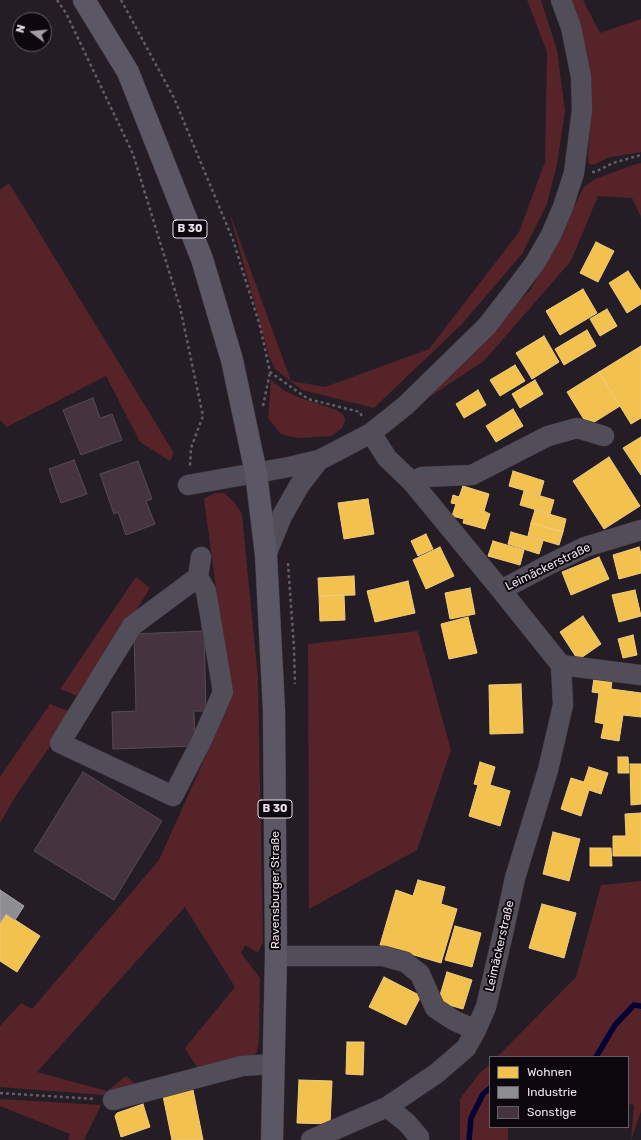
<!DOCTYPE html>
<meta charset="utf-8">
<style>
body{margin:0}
#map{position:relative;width:641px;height:1140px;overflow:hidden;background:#251d26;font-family:Rubik,sans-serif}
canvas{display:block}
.legend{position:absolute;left:489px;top:1056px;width:140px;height:72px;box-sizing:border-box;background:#0d070e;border:1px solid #665e67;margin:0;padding:5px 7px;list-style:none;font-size:12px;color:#ece1ed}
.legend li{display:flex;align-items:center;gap:8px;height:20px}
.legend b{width:20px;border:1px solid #665e67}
.north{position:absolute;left:12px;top:12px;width:40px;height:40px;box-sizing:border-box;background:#0d070e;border:1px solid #665e67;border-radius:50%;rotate:286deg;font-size:11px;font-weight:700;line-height:16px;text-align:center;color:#ece1ed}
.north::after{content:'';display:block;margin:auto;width:14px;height:18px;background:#a69ca7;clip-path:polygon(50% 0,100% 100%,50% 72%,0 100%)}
</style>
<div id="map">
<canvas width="641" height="1140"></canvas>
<ul class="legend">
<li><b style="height:11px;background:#f2c14e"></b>Wohnen</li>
<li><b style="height:11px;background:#8d8d92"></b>Industrie</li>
<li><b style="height:11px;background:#453440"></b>Sonstige</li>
</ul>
<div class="north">N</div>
</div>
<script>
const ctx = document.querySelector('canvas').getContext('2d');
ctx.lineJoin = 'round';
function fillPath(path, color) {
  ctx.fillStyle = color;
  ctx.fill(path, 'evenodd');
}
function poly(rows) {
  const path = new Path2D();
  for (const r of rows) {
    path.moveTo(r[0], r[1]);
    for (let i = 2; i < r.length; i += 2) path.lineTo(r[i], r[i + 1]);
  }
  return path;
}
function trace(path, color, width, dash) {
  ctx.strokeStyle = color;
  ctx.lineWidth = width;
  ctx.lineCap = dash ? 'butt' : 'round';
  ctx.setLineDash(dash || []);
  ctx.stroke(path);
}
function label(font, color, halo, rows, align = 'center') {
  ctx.font = font + ' Rubik,sans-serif';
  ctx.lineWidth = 4;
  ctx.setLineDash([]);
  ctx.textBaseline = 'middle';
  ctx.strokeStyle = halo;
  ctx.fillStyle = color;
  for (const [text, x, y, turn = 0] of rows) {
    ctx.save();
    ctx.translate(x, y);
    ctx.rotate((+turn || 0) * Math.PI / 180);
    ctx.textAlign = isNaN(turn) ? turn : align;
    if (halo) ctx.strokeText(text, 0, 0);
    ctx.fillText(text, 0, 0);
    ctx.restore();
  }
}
const green = poly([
 [527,0,541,0,557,50,565,111,557,164,547,204,522,254,462,324,374,408,302,390,275,369,269,356,229,211,291,381,325,387,429,349,519,232,545,162,547,52],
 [569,0,583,0,600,33,641,19,641,152,607,158,594,165,589,164,588,158,591,104],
 [641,163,641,217,632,198,598,196,571,261,484,361,428,398,531,289,584,187,595,179,633,165],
 [9,183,174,453,170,461,140,442,106,376,7,427,0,420,0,190],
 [271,380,285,391,300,398,337,410,344,415,345,421,342,428,332,436,298,438,281,434,268,418],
 [215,493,224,493,234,502,242,514,258,679,263,942,258,953,245,945,241,953,260,978,259,1039,257,1052,251,1058,200,1072,185,1048,235,987,185,907,37,1072,107,1091,126,1076,141,1089,104,1095,0,1087,0,1026,21,1003,32,1009,159,860,231,700,204,499],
 [136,577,150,588,82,698,60,689],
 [418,631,451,750,417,850,309,909,308,644],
 [50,704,73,713,17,794,0,823,0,777],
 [641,881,641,1111,631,1140,634,1105,628,1104,628,1057,497,1057,576,977,601,885],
 [490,1064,490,1127,508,1127,508,1140,460,1140,460,1099,478,1075],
 [0,1099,101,1105,84,1140,68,1140,70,1134,0,1106]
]);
const homes = poly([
 [596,242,614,251,598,282,580,273,596,242],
 [628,271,641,291,641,304,627,313,609,283,628,271],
 [583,289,597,313,560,335,546,311,583,289],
 [607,309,617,326,600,336,590,319,607,309],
 [587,330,596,346,564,365,555,349,587,330],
 [544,336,559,362,532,379,516,353,544,336],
 [641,346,641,418,631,424,599,372,641,346],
 [515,365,525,381,500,396,490,380,515,365],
 [599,372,620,406,588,426,567,392,599,372],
 [535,380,543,394,520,408,512,394,535,380],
 [478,390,486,405,464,418,456,404,478,390],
 [513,409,523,426,496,442,486,426,513,409],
 [641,437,641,475,623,448,641,437],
 [609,457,640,506,604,529,573,481,609,457],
 [513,471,544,481,540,495,509,486,513,471],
 [463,486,489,494,484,511,490,514,485,529,463,523,464,519,452,516,456,504,451,503,453,495,459,497,463,486],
 [524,491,554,500,550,514,520,505,524,491],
 [368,499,374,534,344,539,338,503,368,499],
 [535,510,566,519,563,532,531,523,535,510],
 [531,523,563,532,559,545,528,536,531,523],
 [511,532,543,541,539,554,508,544,511,532],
 [426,534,433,549,418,556,411,541,426,534],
 [493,541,524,550,520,565,488,556,493,541],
 [440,547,454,576,426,589,413,560,440,547],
 [639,547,641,554,641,573,619,579,613,555,639,547],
 [599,557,609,579,571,595,562,572,599,557],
 [354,576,355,595,319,596,318,578,354,576],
 [408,581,415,613,375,622,367,591,408,581],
 [470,588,475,614,450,619,445,593,470,588],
 [635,590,641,616,619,622,612,595,635,590],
 [344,595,345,620,320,621,319,596,344,595],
 [583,616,601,644,578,660,560,632,583,616],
 [468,617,477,653,449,659,441,624,468,617],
 [633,635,637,655,623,658,618,639,633,635],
 [594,678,612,680,611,689,641,693,641,717,623,715,619,741,601,738,604,724,595,722,599,693,592,692,594,678],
 [521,684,523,733,490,734,489,685,521,684],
 [618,757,628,757,629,773,618,773,618,757],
 [480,762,495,767,490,785,510,791,500,826,469,816,478,785,474,784,480,762],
 [630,764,641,764,641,804,631,805,630,764],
 [589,767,608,773,601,794,589,790,581,816,561,809,571,778,584,782,589,767],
 [641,813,641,856,613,856,613,836,626,836,625,814,641,813],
 [553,832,580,839,569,881,543,874,553,832],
 [590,848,611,848,612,866,590,866,590,848],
 [418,880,445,887,441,904,457,909,441,963,380,945,396,890,413,896,418,880],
 [542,904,576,913,564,958,529,948,542,904],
 [6,914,40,936,17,972,0,961,0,923,6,914],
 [455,926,481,933,472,967,445,960,455,926],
 [447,972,472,980,463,1009,438,1002,447,972],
 [384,977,421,996,406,1025,369,1007,384,977],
 [347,1042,364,1042,363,1075,346,1074,347,1042],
 [299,1080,332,1081,330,1124,297,1123,299,1080],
 [193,1090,203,1140,172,1140,163,1096,193,1090],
 [143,1104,150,1127,121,1137,115,1116,117,1113,143,1104]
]);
const industry = poly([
 [0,890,24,906,15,920,6,914,0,923,0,890]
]);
const stream = poly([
 [596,1057,615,1025,634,1005,641,1006],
 [469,1140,471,1118,483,1094,490,1088]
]);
const building = poly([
 [93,398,100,418,112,414,122,440,81,455,63,410,93,398],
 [74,460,87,494,61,503,49,469,74,460],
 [138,461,152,499,146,501,155,524,126,535,118,512,114,514,100,474,138,461],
 [204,631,206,711,194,711,195,746,113,749,112,712,136,711,134,634,204,631],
 [83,772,162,821,114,900,34,851,83,772]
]);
const path = poly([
 [57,0,66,13,133,154,180,307,203,416,191,448,190,466],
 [121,0,174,98,233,240,260,326,270,372,308,399,360,412,362,417],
 [592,172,595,172,613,163,641,155],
 [263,406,270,372],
 [288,563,294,648,295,684],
 [0,1093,95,1099]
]);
const minor = poly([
 [412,482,422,477,472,475,548,436,577,428,604,436],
 [188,485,289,467,319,460,335,452,371,433,405,406,487,326,517,287,535,263,551,235,563,207,574,173,582,110,581,77,571,27,561,0],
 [266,555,282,516,299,486,319,460],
 [198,577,206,591,223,692,201,742,173,796,60,743,132,626,198,577,201,557],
 [501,590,550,564,585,547,641,530],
 [561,665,641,675],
 [276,956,383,956,405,962,420,974,435,1008,455,1021,476,1030],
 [113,1100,242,1066,274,1064],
 [387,1107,407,1123,419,1137,419,1140],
 [311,1140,387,1107,437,1073,466,1048,476,1030,486,1007,504,929,515,878,548,770,563,705,561,665,501,590,412,482,387,458,371,433]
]);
const major = poly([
 [84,0,128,72,202,259,232,360,256,473,266,555,274,710,276,956,272,1140]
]);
const shields = [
 [190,229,34],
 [275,809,34]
];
const shieldNames = [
 ["B 30",190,229],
 ["B 30",275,809]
];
const streetNames = [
 ["Leimäckerstraße",548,567,-26],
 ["Ravensburger Straße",276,890,-90],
 ["Leimäckerstraße",500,946,-77]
];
fillPath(green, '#552328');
fillPath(homes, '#f2c14e');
trace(homes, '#f0cb7e', 1);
fillPath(industry, '#8d8d92');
trace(industry, '#aaa6ad', 1);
trace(stream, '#040334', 5.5);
fillPath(building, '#453440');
trace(building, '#544c52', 1);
trace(minor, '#403941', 21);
trace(major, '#403941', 23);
trace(path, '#615e66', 2.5, [3, 3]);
trace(minor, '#524e59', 20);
trace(major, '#5b5764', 22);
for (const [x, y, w] of shields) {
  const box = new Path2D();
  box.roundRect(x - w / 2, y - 9, w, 18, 3);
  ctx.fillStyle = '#0d070e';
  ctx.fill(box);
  trace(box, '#ece1ed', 1);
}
label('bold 11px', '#ece1ed', null, shieldNames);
label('12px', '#ece1ed', '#0d070e', streetNames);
</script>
